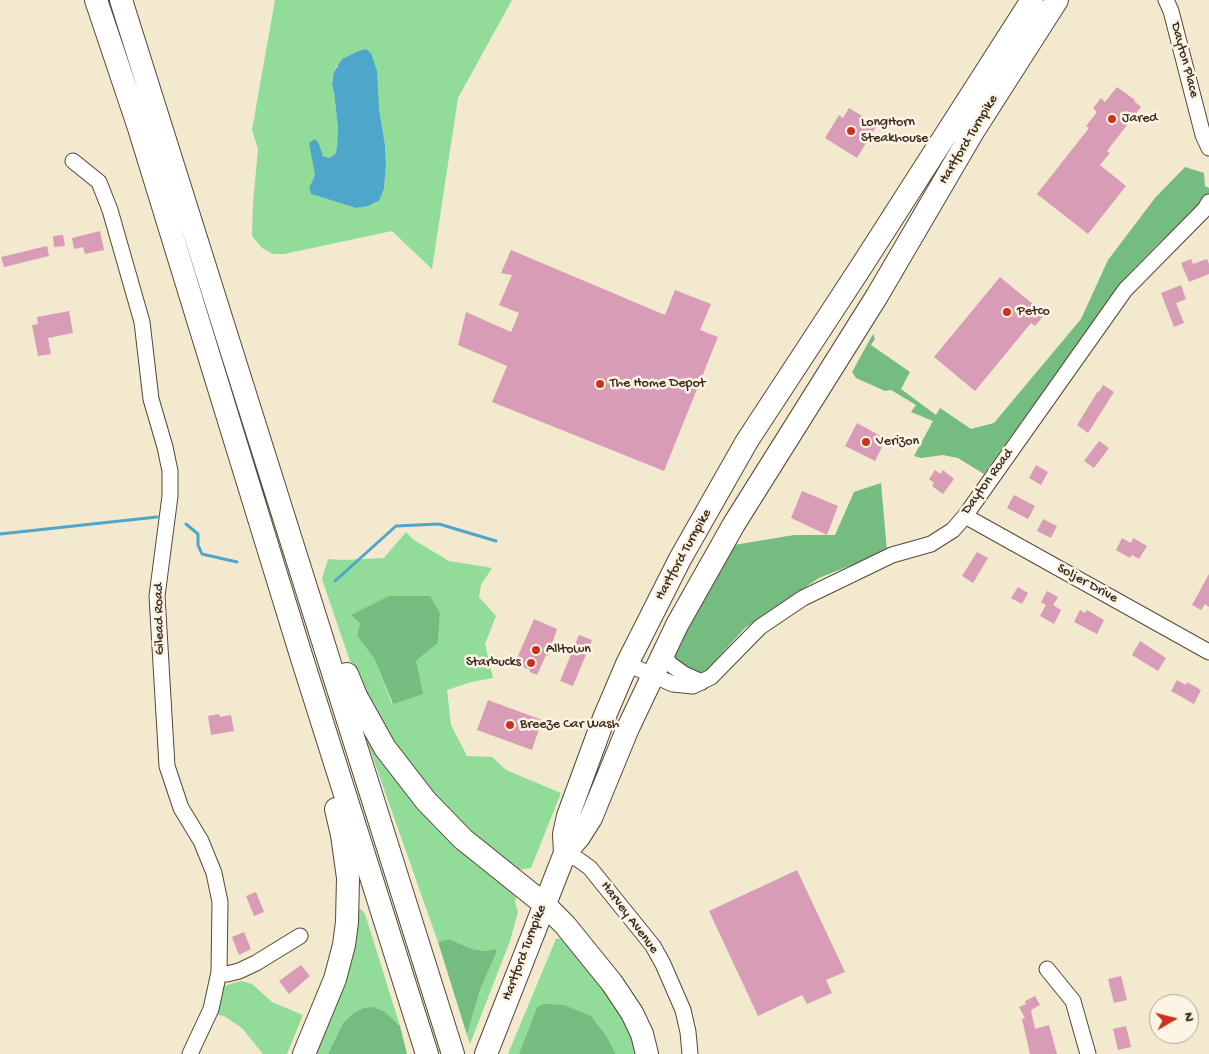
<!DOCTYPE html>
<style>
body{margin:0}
#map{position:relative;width:1209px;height:1054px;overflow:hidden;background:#f2e9ce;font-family:"Gochi Hand",sans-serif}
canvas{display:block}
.north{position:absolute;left:1149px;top:994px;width:50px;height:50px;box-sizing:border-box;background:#fcf5e5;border:1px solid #afa495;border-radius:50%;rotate:82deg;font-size:14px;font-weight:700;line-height:20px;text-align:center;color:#3b2a1e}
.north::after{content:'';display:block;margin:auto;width:18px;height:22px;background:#c8321e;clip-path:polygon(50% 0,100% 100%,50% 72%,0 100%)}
</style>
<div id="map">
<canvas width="1209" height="1054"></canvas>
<div class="north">N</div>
</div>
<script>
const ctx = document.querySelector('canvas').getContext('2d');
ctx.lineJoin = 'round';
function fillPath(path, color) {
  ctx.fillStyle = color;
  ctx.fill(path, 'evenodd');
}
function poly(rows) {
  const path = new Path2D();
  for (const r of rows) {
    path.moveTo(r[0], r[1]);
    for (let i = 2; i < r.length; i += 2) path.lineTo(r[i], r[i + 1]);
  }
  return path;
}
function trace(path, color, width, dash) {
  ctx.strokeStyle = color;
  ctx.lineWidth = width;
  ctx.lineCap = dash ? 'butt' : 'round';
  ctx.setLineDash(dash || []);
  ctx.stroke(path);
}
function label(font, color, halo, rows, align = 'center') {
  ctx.font = font + ' "Gochi Hand",sans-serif';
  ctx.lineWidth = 5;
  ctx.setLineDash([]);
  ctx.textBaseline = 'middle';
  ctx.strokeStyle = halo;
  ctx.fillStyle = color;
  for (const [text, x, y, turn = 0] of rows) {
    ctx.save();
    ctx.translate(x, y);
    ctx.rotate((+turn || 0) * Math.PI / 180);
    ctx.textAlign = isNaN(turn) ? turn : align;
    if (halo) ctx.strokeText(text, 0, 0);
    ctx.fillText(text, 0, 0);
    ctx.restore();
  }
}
const green = poly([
 [275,0,512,0,458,98,432,269,392,231,284,254,273,254,262,248,252,236,253,202,258,149,252,130],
 [337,65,379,109,385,145,386,163,384,189,379,201,374,204,356,208,343,204,311,194,309,188,315,175,319,144,323,156,329,158,334,154,337,148,338,128,334,92,332,85,334,72],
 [406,532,414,540,449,561,492,568,481,585,479,597,496,616,485,644,493,678,471,682,447,690,451,725,467,756,492,757,506,770,561,793,531,868,518,870,505,865,416,780,385,734,352,667,322,579,328,559,343,560,384,558],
 [430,597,440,613,438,643,416,661,392,704,374,658,357,636,360,623],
 [367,741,372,741,516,897,515,902,518,912,510,941,470,1044,467,1035,480,990,497,951,495,949,487,951,472,949,449,939,438,942],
 [361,909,365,914,400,1026,385,1012,343,1023,328,1054,310,1054,357,910],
 [563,938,580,953,632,1034,637,1054,616,1054,607,1037,537,1007,519,1054,508,1054,556,939],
 [241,981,252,984,272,1002,303,1015,287,1054,263,1054,242,1028,224,1016,214,1014,220,987]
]);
const forest = poly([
 [1185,167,1204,173,1205,186,1209,188,1209,194,1201,207,1158,244,1123,280,984,474,958,458,943,455,921,458,914,456,933,421,911,412,916,405,891,390,885,391,856,378,852,372,873,334,875,339,871,345,910,372,901,389,936,415,940,408,971,429,994,423,1081,319,1108,260,1155,198],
 [881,483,887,551,819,578,745,628,705,672,690,672,675,660,672,653,734,545,794,535,835,535,854,492],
 [389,596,430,596,440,613,438,643,416,661,423,694,393,704,374,658,357,636,360,623,351,615],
 [449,939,472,949,486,951,495,949,497,951,480,990,467,1035,438,942],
 [544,1004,564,1005,591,1016,607,1037,616,1054,519,1054,537,1007],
 [373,1007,385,1012,400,1026,407,1054,328,1054,343,1023,354,1013,364,1008]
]);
const water = poly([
 [366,49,371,53,377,71,379,109,385,145,386,163,384,189,379,201,368,206,356,208,311,194,309,188,315,175,309,143,315,139,319,144,323,156,329,158,335,154,337,148,338,128,334,92,332,85,334,72,342,59,359,51]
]);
const stream = poly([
 [186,524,198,534,198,545,202,554,237,562],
 [0,534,157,517],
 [335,581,396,526,439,524,496,541]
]);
const building = poly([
 [1117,87,1135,100,1134,101,1141,107,1107,151,1110,153,1100,165,1126,186,1088,234,1037,194,1089,128,1086,126,1097,112,1093,108,1101,98,1105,102],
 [849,108,877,125,857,158,825,138,839,115,843,118],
 [100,231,104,250,85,254,83,247,74,249,72,238],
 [63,235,65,246,54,247,53,236],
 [47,246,49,256,4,267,1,257],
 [511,250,665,315,675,290,711,304,700,330,718,337,664,471,492,402,507,366,458,345,466,312,511,332,519,313,499,305,512,275,501,273],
 [1191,259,1193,264,1207,259,1209,264,1209,274,1189,282,1181,263],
 [1000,277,1045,314,1035,326,1031,323,975,391,934,357],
 [1181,285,1186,299,1176,303,1184,323,1174,327,1161,293],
 [69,311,73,333,48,338,51,354,38,356,32,325,38,324,37,317],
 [1103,385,1114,392,1088,433,1077,425,1098,391,1099,392],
 [857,423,886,439,875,461,845,446],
 [1099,441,1109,448,1094,468,1084,461],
 [1036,465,1048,472,1041,485,1029,478],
 [935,470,940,474,943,470,954,479,943,494,932,486,934,483,929,479],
 [802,491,838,506,827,535,791,518],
 [1014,495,1035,506,1028,519,1007,508],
 [1043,519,1057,526,1051,538,1037,531],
 [1122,538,1131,543,1133,538,1147,546,1139,559,1132,555,1130,558,1116,550],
 [977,552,988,558,973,583,962,576],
 [1209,574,1209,607,1205,604,1201,610,1192,605],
 [1018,587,1028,593,1022,604,1011,598],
 [1047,591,1058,597,1053,605,1061,610,1054,624,1040,616,1046,605,1041,602],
 [1080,610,1085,613,1087,610,1104,620,1097,634,1074,622],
 [534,619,557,629,548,656,546,655,537,675,530,672,530,670,515,663],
 [579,635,592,640,573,686,560,681],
 [1140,641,1166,658,1158,671,1132,655],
 [1177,680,1186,685,1187,682,1201,690,1194,704,1171,691],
 [488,700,542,720,532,750,477,730],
 [219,714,220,717,231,715,234,731,211,735,208,716],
 [797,870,845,972,826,980,832,993,807,1004,802,995,758,1016,709,911],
 [256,892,264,912,254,916,246,896],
 [244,932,251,949,239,955,232,937],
 [301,965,310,976,289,994,279,981],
 [1121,976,1127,1000,1114,1003,1108,979],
 [1035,996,1040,1005,1031,1010,1035,1029,1049,1025,1057,1054,1030,1054,1022,1019,1025,1018,1019,1007,1026,1004,1025,1001],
 [1126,1026,1131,1047,1118,1050,1113,1029]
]);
const minor = poly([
 [1166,0,1171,11,1203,135,1209,148],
 [73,161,99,182,110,210,142,322,151,399,165,447,170,471,170,496,157,596,167,766,181,808,201,841,214,873,220,902,219,972,211,1009,190,1054],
 [965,516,1209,652],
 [663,653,670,664,684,674,702,682],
 [627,664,673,684,693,686,711,677,760,627,803,598,892,555,931,544,953,530,965,516,1125,290,1205,209,1209,202],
 [565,853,579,860,590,868,653,946,663,964,683,1010,688,1032,690,1054],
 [1047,969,1073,1001,1088,1054],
 [219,972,227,974,239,971,256,963,300,936]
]);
const highway = poly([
 [96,0,139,128,300,652,427,1054],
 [121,0,453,1054],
 [347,674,356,696,385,748,426,801,463,839,544,904,565,925,612,983,632,1013,642,1034,647,1054],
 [565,853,564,834,568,816,604,718,627,664,680,559,747,441,861,267,1032,0],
 [304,1054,335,979,344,945,347,922,348,878,342,835,336,809],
 [486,1054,565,853,579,837,591,818,628,728,677,625,734,524,877,296,974,130,1057,0]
]);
const markers = [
 [1112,119,5,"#c8321e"],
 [851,131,5,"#c8321e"],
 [1007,312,5,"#c8321e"],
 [600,384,5,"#c8321e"],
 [866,442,5,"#c8321e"],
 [536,650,5,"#c8321e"],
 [531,663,5,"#c8321e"],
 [510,725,5,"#c8321e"]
];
const streetNames = [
 ["Dayton Place",1184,60,75],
 ["Hartford Turnpike",969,140,-59],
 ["Dayton Road",988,482,-54],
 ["Hartford Turnpike",684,555,-61],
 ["Soljer Drive",1087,584,29],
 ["Gilead Road",160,619,-91],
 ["Harvey Avenue",629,918,53],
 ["Hartford Turnpike",525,953,-69]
];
const poiNames = [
 ["Jared",1122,119],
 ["LongHorn",861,123],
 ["Steakhouse",861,139],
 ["Petco",1017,312],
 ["The Home Depot",610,384],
 ["Verizon",876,442],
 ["Alltown",546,650],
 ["Starbucks",521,663,"right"],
 ["Breeze Car Wash",520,725]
];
fillPath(green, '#91dc98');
fillPath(forest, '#74bc80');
fillPath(water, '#4ea6cb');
trace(stream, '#4ea6cb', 3);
fillPath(building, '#d89cb7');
trace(minor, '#564738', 17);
trace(highway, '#564738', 24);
trace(minor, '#fff', 15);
trace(highway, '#fff', 22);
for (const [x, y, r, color] of markers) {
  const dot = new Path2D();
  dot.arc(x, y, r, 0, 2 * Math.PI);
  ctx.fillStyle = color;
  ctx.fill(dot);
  trace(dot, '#fcf5e5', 2);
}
label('14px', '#3b2a1e', '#fcf5e5', streetNames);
label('14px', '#3b2a1e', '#fcf5e5', poiNames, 'left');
</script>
